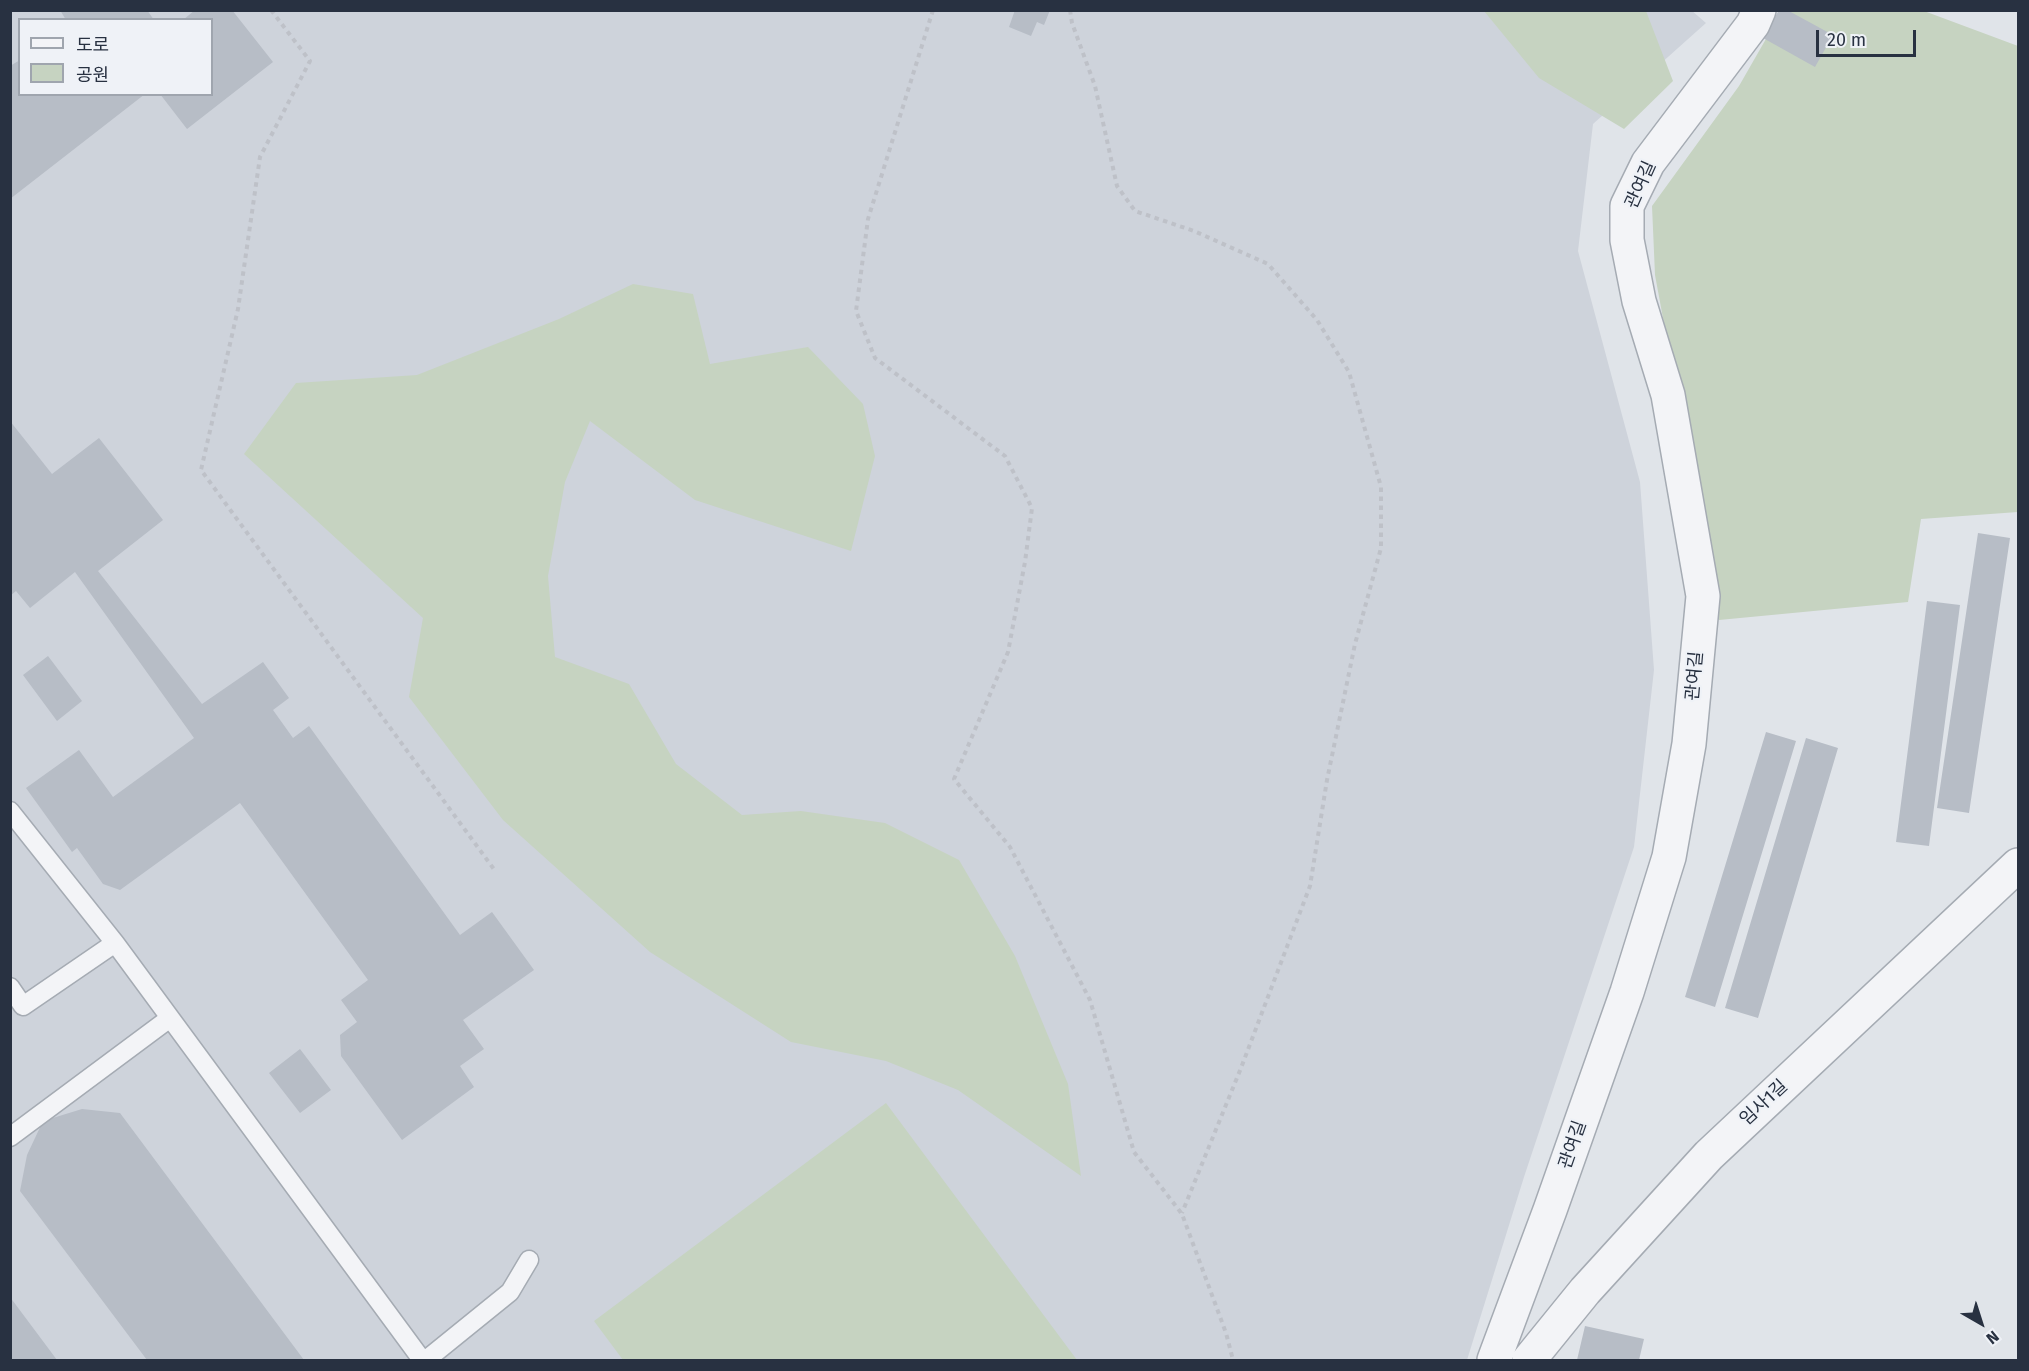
<!DOCTYPE html>
<meta charset="utf-8">
<style>
body{margin:0}
#map{position:relative;width:2029px;height:1371px;overflow:hidden;background:#e0e4e9;font-family:"Fira Sans","Noto Sans KR",sans-serif}
canvas{display:block}
.frame{position:absolute;inset:0;border:12px solid #283141;pointer-events:none}
.legend{position:absolute;left:18px;top:18px;width:195px;height:78px;box-sizing:border-box;background:#eff2f7;border:2px solid #9fa5ae;margin:0;padding:8px 10px;list-style:none;font-size:18px;color:#283141}
.legend li{display:flex;align-items:center;gap:12px;height:30px}
.legend b{width:30px;border:2px solid #9fa5ae}
.north{position:absolute;left:1951px;top:1293px;width:60px;height:60px;-webkit-text-stroke:4px #eff2f7;paint-order:stroke;rotate:141deg;font-size:16px;font-weight:700;line-height:24px;text-align:center;color:#283141}
.north::after{content:'';display:block;margin:auto;width:21px;height:27px;background:#283141;clip-path:polygon(50% 0,100% 100%,50% 72%,0 100%)}
.scale{position:absolute;left:1816px;top:30px;width:100px;height:27px;box-sizing:border-box;border:3px solid #283141;border-top:0;padding-left:8px;font-size:18px;line-height:21px;white-space:nowrap;color:#283141;-webkit-text-stroke:4px #eff2f7;paint-order:stroke}
</style>
<div id="map">
<canvas width="2029" height="1371"></canvas>
<div class="frame"></div>
<ul class="legend">
<li><b style="height:8px;background:#f3f4f7"></b>도로</li>
<li><b style="height:16px;background:#c6d3c1"></b>공원</li>
</ul>
<div class="north">N</div>
<div class="scale">20 m</div>
</div>
<script>
const ctx = document.querySelector('canvas').getContext('2d');
ctx.lineJoin = 'round';
function fillPath(path, color) {
  ctx.fillStyle = color;
  ctx.fill(path, 'evenodd');
}
function poly(rows) {
  const path = new Path2D();
  for (const r of rows) {
    path.moveTo(r[0], r[1]);
    for (let i = 2; i < r.length; i += 2) path.lineTo(r[i], r[i + 1]);
  }
  return path;
}
function trace(path, color, width, dash) {
  ctx.strokeStyle = color;
  ctx.lineWidth = width;
  ctx.lineCap = dash ? 'butt' : 'round';
  ctx.setLineDash(dash || []);
  ctx.stroke(path);
}
function label(font, color, halo, rows, align = 'center') {
  ctx.font = font + ' "Fira Sans","Noto Sans KR",sans-serif';
  ctx.lineWidth = 4.5;
  ctx.setLineDash([]);
  ctx.textBaseline = 'middle';
  ctx.strokeStyle = halo;
  ctx.fillStyle = color;
  for (const [text, x, y, turn = 0] of rows) {
    ctx.save();
    ctx.translate(x, y);
    ctx.rotate((+turn || 0) * Math.PI / 180);
    ctx.textAlign = isNaN(turn) ? turn : align;
    if (halo) ctx.strokeText(text, 0, 0);
    ctx.fillText(text, 0, 0);
    ctx.restore();
  }
}
const built = poly([
 [1691,10,1706,23,1593,124,1578,251,1640,482,1654,670,1634,847,1524,1177,1467,1360,11,1360,10,11],
 [20,20,212,20,212,94,20,94]
]);
const green = poly([
 [1484,11,1646,11,1673,81,1624,129,1539,78],
 [1782,11,1924,11,2018,46,2018,512,1921,519,1908,602,1719,620,1655,275,1652,206,1739,86],
 [633,284,693,294,710,364,808,347,863,404,875,456,851,551,695,500,590,421,565,482,548,576,555,657,629,684,676,764,742,815,801,811,885,823,959,860,1015,956,1068,1084,1081,1176,958,1090,886,1061,791,1042,650,952,503,820,409,697,423,618,244,454,296,383,417,375,559,319],
 [886,1103,1077,1360,623,1360,594,1321]
]);
const building = poly([
 [60,10,147,10,154,20,66,20],
 [195,10,232,10,273,62,187,129,160,94,212,94,212,20,183,20],
 [1015,10,1050,10,1044,25,1037,22,1031,36,1009,27],
 [1779,10,1787,10,1833,35,1815,67,1763,38],
 [20,60,20,94,145,94,10,199,10,66],
 [10,421,52,474,99,438,163,520,98,571,202,704,263,662,289,698,273,710,293,738,309,726,460,935,492,912,534,970,463,1020,484,1049,460,1066,474,1087,402,1140,341,1056,340,1035,357,1022,341,1000,368,980,240,803,120,890,103,884,77,848,72,852,26,788,79,750,113,797,194,738,75,572,30,608,16,591,10,596],
 [1978,533,2010,538,1969,813,1937,808],
 [1927,601,1960,605,1929,846,1896,842],
 [48,656,82,701,57,721,23,675],
 [1766,732,1796,741,1715,1007,1685,997],
 [1806,738,1838,748,1758,1018,1725,1008],
 [300,1049,331,1090,300,1113,269,1073],
 [82,1109,120,1113,304,1360,147,1360,20,1191,27,1155,43,1121],
 [10,1297,57,1360,10,1360],
 [1585,1326,1644,1339,1639,1360,1577,1360]
]);
const path = poly([
 [271,10,310,61,260,157,238,309,201,470,496,872],
 [933,10,868,219,856,311,875,358,1005,456,1032,508,1025,562,1008,652,954,779,1010,847,1090,1000,1134,1152,1182,1214,1226,1333,1233,1360],
 [1070,10,1072,23,1095,86,1117,186,1135,211,1194,231,1268,264,1317,320,1349,372,1381,487,1381,548,1355,644,1327,780,1310,886,1241,1068,1182,1213]
]);
const service = poly([
 [10,811,115,943,422,1360],
 [10,987,23,1006,115,943],
 [10,1137,170,1018],
 [426,1360,510,1292,529,1260]
]);
const minor = poly([
 [1494,1360,1550,1210,1627,992,1669,857,1689,744,1703,596,1668,395,1639,301,1627,240,1627,206,1648,163,1753,24,1759,10],
 [1529,1360,1585,1291,1709,1155,2018,865]
]);
const streetNames = [
 ["관여길",1641,185,-66],
 ["관여길",1695,676,-85],
 ["임사1길",1764,1103,-43],
 ["관여길",1573,1145,-71]
];
fillPath(built, '#ced3db');
fillPath(green, '#c6d3c1');
fillPath(building, '#b7bdc6');
trace(service, '#a5abb3', 21);
trace(minor, '#a5abb3', 36);
trace(path, '#bec1c8', 4, [4.5, 4.5]);
trace(service, '#f3f4f7', 18);
trace(minor, '#f3f4f7', 33);
label('18px', '#283141', '#eff2f7', streetNames);
</script>
